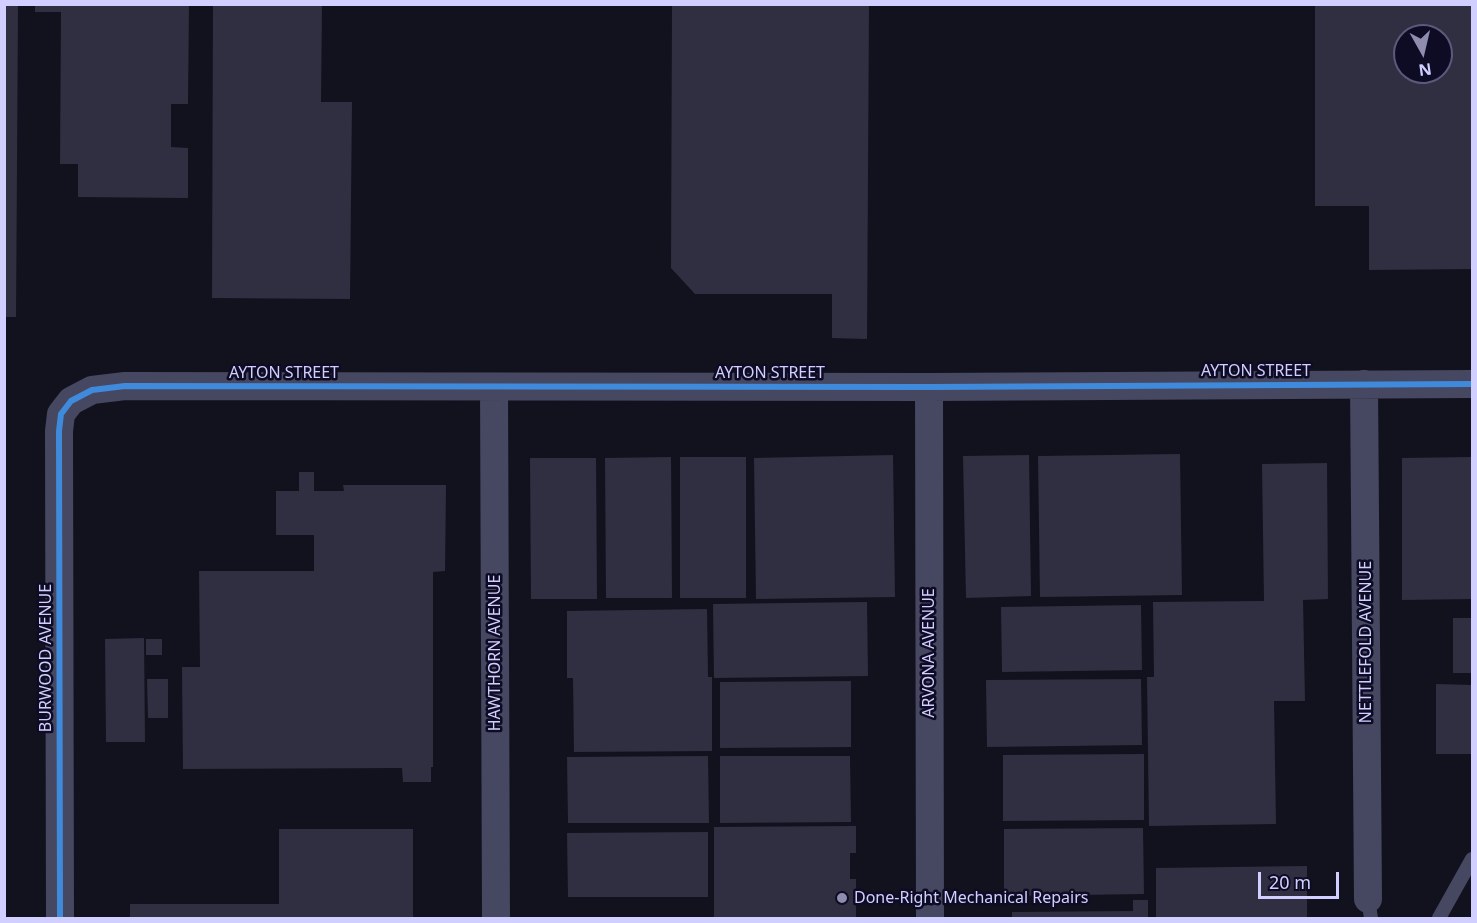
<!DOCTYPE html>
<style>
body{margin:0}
#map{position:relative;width:1477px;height:923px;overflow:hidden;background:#12121e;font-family:"Noto Sans",sans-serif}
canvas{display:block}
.frame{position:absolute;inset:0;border:6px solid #d1cfff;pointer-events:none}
.north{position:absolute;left:1393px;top:24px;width:60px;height:60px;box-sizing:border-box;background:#0e0c24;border:2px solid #5c5a7c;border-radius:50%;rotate:172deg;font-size:16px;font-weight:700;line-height:24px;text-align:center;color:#d1cfff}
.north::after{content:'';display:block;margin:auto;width:21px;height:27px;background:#8e8db0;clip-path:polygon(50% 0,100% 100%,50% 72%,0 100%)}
.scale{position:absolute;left:1258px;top:872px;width:81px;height:27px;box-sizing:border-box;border:3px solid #d1cfff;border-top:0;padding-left:8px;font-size:18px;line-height:21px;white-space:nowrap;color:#d1cfff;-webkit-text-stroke:4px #0e0c24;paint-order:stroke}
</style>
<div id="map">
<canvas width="1477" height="923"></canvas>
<div class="frame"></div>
<div class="north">N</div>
<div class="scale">20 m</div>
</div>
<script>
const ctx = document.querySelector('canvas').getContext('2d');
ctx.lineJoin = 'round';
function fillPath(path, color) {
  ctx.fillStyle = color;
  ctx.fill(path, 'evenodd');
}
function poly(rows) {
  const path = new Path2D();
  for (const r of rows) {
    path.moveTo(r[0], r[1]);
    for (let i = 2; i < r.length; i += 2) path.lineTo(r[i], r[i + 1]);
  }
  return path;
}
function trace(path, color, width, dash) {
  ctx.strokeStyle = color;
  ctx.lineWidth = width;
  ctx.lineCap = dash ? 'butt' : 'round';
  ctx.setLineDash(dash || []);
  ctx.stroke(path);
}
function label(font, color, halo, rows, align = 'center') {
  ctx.font = font + ' "Noto Sans",sans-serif';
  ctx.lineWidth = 5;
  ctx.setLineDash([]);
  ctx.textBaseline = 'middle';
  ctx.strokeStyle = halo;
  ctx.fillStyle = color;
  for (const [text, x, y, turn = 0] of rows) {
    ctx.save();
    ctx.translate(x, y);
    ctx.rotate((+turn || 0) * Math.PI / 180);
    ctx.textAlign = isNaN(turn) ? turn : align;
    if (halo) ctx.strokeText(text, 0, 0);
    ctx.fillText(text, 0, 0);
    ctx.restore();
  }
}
const building = poly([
 [4,4,18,4,16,317,4,317],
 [35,4,189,4,188,104,171,104,171,147,188,148,188,198,78,197,78,164,60,164,61,12,35,12],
 [213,4,322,4,321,102,352,102,350,299,212,298],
 [672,4,869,4,867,339,832,338,832,294,695,294,671,268],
 [1315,5,1472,5,1472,269,1369,270,1369,206,1315,206],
 [1405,36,1441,36,1441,72,1405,72],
 [1180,454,1182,595,1040,597,1038,456],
 [893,455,895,597,756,599,754,458],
 [1029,455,1031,596,966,598,963,456],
 [671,457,672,598,606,598,605,458],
 [680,457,746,457,746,598,680,598],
 [1472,457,1471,599,1402,600,1402,458],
 [530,458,596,458,597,599,531,599],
 [1327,463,1328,599,1303,600,1305,701,1274,701,1276,824,1149,826,1147,677,1154,677,1153,602,1264,601,1262,464],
 [299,472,314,472,314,491,344,491,343,485,446,485,445,571,433,572,433,767,431,767,431,782,403,782,402,768,183,769,182,667,200,667,199,571,314,571,314,535,276,535,276,491,299,491],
 [867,602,868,676,714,678,713,604],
 [1141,605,1142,670,1002,672,1001,607],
 [707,609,708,677,712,677,712,751,574,752,573,678,567,678,567,611],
 [1453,618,1472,618,1472,673,1453,673],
 [144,638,145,742,106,742,105,639],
 [146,639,162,639,162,655,146,655],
 [147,679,168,679,168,718,148,718],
 [1141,679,1142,745,987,747,986,680],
 [851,681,851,747,720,748,720,682],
 [1436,684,1472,685,1472,754,1436,754],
 [1144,754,1144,820,1003,821,1003,755],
 [708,756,709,823,568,823,567,757],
 [720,756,850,756,851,822,720,823],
 [856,826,856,853,850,853,850,879,856,879,856,918,714,918,714,827],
 [1143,828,1144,894,1004,896,1004,829],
 [279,829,413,829,413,918,130,918,130,904,279,904],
 [708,832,708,897,568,897,567,833],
 [1307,866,1307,918,1156,918,1156,868],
 [1133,900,1148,900,1148,918,1012,918,1012,912,1133,911]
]);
const lane = poly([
 [1368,899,1371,918],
 [1439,918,1472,859]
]);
const street = poly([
 [1364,384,1368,899],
 [494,387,496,918],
 [929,387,930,918],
 [60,918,59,431,61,414,71,401,92,390,125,386,929,387,1472,384]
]);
const cycleway = poly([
 [60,918,59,431,61,414,71,401,92,390,125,386,929,387,1472,384]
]);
const markers = [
 [842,898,6,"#8e8db0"]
];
const streetNames = [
 ["AYTON STREET",1256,371],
 ["AYTON STREET",284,373],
 ["AYTON STREET",770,373],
 ["NETTLEFOLD AVENUE",1366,642,-90],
 ["HAWTHORN AVENUE",495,653,-90],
 ["ARVONA AVENUE",929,653,-90],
 ["BURWOOD AVENUE",46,658,-90]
];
const poiNames = [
 ["Done-Right Mechanical Repairs",854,898]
];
fillPath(building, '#302f41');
trace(lane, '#464760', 14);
trace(street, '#464760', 28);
trace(cycleway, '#408adc', 6);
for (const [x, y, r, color] of markers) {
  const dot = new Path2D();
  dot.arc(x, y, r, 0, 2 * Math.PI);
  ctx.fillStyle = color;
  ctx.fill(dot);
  trace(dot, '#0e0c24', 2);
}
label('16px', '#d1cfff', '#0e0c24', streetNames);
label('16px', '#d1cfff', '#0e0c24', poiNames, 'left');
</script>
